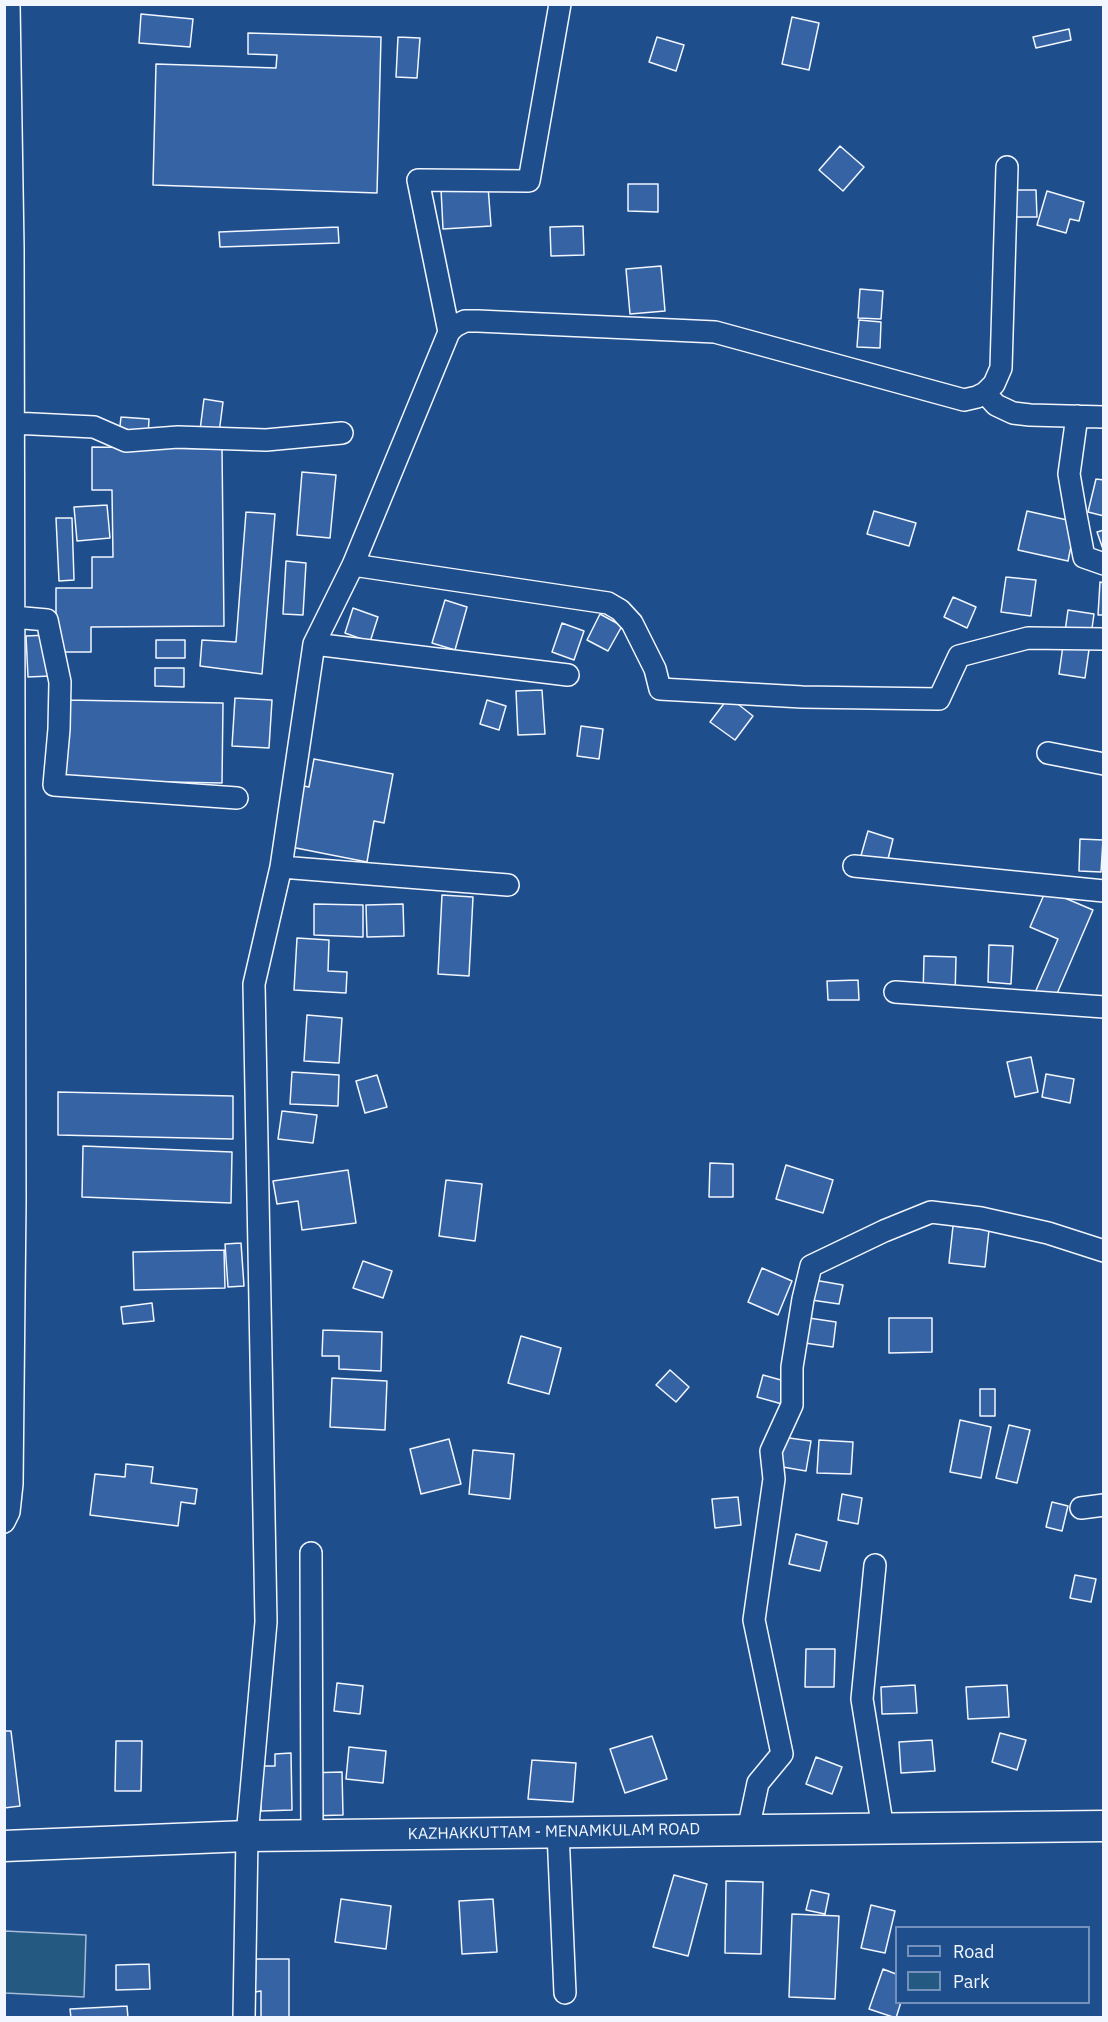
<!DOCTYPE html>
<style>
body{margin:0}
#map{position:relative;width:1108px;height:2022px;overflow:hidden;background:#1f4e8c;font-family:"IBM Plex Sans",sans-serif}
canvas{display:block}
.frame{position:absolute;inset:0;border:6px solid #f2f6ff;pointer-events:none}
.legend{position:absolute;left:895px;top:1926px;width:195px;height:78px;box-sizing:border-box;background:#1f4e8c;border:2px solid #7391ba;margin:0;padding:8px 10px;list-style:none;font-size:18px;color:#f2f6ff}
.legend li{display:flex;align-items:center;gap:12px;height:30px}
.legend b{width:30px;border:2px solid #7391ba}
</style>
<div id="map">
<canvas width="1108" height="2022"></canvas>
<div class="frame"></div>
<ul class="legend">
<li><b style="height:8px;background:#1f4e8c"></b>Road</li>
<li><b style="height:16px;background:#245a82"></b>Park</li>
</ul>
</div>
<script>
const ctx = document.querySelector('canvas').getContext('2d');
ctx.lineJoin = 'round';
function fillPath(path, color) {
  ctx.fillStyle = color;
  ctx.fill(path, 'evenodd');
}
function poly(rows) {
  const path = new Path2D();
  for (const r of rows) {
    path.moveTo(r[0], r[1]);
    for (let i = 2; i < r.length; i += 2) path.lineTo(r[i], r[i + 1]);
  }
  return path;
}
function trace(path, color, width, dash) {
  ctx.strokeStyle = color;
  ctx.lineWidth = width;
  ctx.lineCap = dash ? 'butt' : 'round';
  ctx.setLineDash(dash || []);
  ctx.stroke(path);
}
function label(font, color, halo, rows, align = 'center') {
  ctx.font = font + ' "IBM Plex Sans",sans-serif';
  ctx.lineWidth = 4.5;
  ctx.setLineDash([]);
  ctx.textBaseline = 'middle';
  ctx.strokeStyle = halo;
  ctx.fillStyle = color;
  for (const [text, x, y, turn = 0] of rows) {
    ctx.save();
    ctx.translate(x, y);
    ctx.rotate((+turn || 0) * Math.PI / 180);
    ctx.textAlign = isNaN(turn) ? turn : align;
    if (halo) ctx.strokeText(text, 0, 0);
    ctx.fillText(text, 0, 0);
    ctx.restore();
  }
}
const green = poly([
 [5,1931,86,1935,84,1997,5,1993,5,1931]
]);
const building = poly([
 [141,14,193,19,190,47,139,43,141,14],
 [792,17,819,23,809,70,782,64,792,17],
 [1069,29,1071,40,1036,48,1033,37,1069,29],
 [248,33,381,37,377,193,153,185,156,64,276,68,277,55,248,54,248,33],
 [398,37,420,38,417,78,396,77,398,37],
 [657,37,684,45,676,71,649,62,657,37],
 [840,146,864,167,843,191,819,170,840,146],
 [628,184,658,184,658,212,628,211,628,184],
 [488,186,491,226,443,229,441,189,488,186],
 [1011,190,1036,190,1037,217,1012,217,1011,190],
 [1047,191,1084,202,1079,221,1070,219,1066,233,1037,225,1047,191],
 [583,226,584,255,551,256,550,227,583,226],
 [338,227,339,243,220,247,219,232,338,227],
 [661,266,665,311,630,314,626,269,661,266],
 [860,289,883,291,881,319,858,318,860,289],
 [859,320,881,322,880,348,857,347,859,320],
 [204,399,223,402,219,433,200,430,204,399],
 [121,417,149,419,148,437,119,435,121,417],
 [92,447,222,449,224,626,91,627,91,652,56,652,56,588,92,588,92,557,113,557,112,490,92,490,92,447],
 [302,472,336,475,330,538,297,535,302,472],
 [1096,479,1104,480,1104,516,1088,512,1096,479],
 [107,505,110,538,77,541,74,507,107,505],
 [874,511,916,523,909,546,867,534,874,511],
 [1027,511,1076,522,1068,561,1018,550,1027,511],
 [246,512,275,514,262,674,200,666,202,640,236,642,246,512],
 [56,518,72,518,74,580,59,581,56,518],
 [1104,530,1104,552,1097,532,1104,530],
 [286,561,306,563,303,615,283,614,286,561],
 [1006,577,1036,580,1031,616,1001,612,1006,577],
 [1100,582,1104,583,1104,615,1098,615,1100,582],
 [953,597,976,607,967,628,944,617,953,597],
 [445,600,467,607,455,650,432,643,445,600],
 [353,608,378,617,370,642,345,633,353,608],
 [1068,610,1094,614,1085,678,1059,674,1068,610],
 [600,614,622,626,608,651,587,640,600,614],
 [562,623,584,631,574,660,552,652,562,623],
 [49,635,50,676,28,677,26,636,49,635],
 [156,640,185,640,185,658,156,658,156,640],
 [155,668,184,668,184,687,155,686,155,668],
 [542,690,545,734,518,735,516,691,542,690],
 [729,697,753,716,735,740,710,722,729,697],
 [235,698,272,700,269,748,232,746,235,698],
 [67,700,223,703,222,783,65,780,67,700],
 [487,700,506,706,499,730,480,724,487,700],
 [581,726,603,729,599,759,577,756,581,726],
 [314,759,393,774,384,823,374,821,367,862,286,846,298,785,309,787,314,759],
 [868,831,893,839,886,867,860,859,868,831],
 [1080,839,1103,840,1101,872,1079,871,1080,839],
 [1046,890,1093,910,1053,1003,1034,995,1058,939,1030,927,1046,890],
 [442,895,473,897,469,976,438,974,442,895],
 [314,904,363,905,363,937,314,935,314,904],
 [403,904,404,936,367,937,366,905,403,904],
 [297,938,329,940,328,971,347,972,346,993,294,990,297,938],
 [989,945,1013,946,1011,984,988,982,989,945],
 [924,956,956,957,955,997,923,996,924,956],
 [858,980,859,1000,828,1000,827,981,858,980],
 [307,1015,342,1018,339,1063,304,1061,307,1015],
 [1031,1057,1038,1092,1015,1097,1007,1062,1031,1057],
 [292,1072,339,1075,338,1106,290,1104,292,1072],
 [1046,1074,1074,1079,1070,1103,1042,1097,1046,1074],
 [377,1075,387,1107,365,1113,356,1081,377,1075],
 [58,1092,233,1096,233,1139,58,1135,58,1092],
 [282,1111,317,1115,313,1143,278,1139,282,1111],
 [83,1146,232,1152,231,1203,82,1197,83,1146],
 [710,1163,733,1164,733,1197,709,1197,710,1163],
 [786,1165,833,1180,823,1213,776,1199,786,1165],
 [348,1170,356,1223,302,1230,298,1201,277,1204,273,1181,348,1170],
 [446,1180,482,1184,475,1241,439,1236,446,1180],
 [953,1226,989,1230,985,1267,949,1263,953,1226],
 [241,1243,244,1286,228,1287,225,1244,241,1243],
 [224,1250,225,1288,134,1290,133,1252,224,1250],
 [363,1261,392,1271,383,1298,353,1288,363,1261],
 [762,1268,792,1281,778,1315,748,1302,762,1268],
 [814,1280,843,1285,839,1304,811,1300,814,1280],
 [152,1303,154,1321,123,1324,121,1307,152,1303],
 [809,1318,836,1322,833,1347,805,1343,809,1318],
 [889,1318,932,1318,932,1352,889,1353,889,1318],
 [323,1330,382,1332,381,1371,339,1369,339,1356,322,1356,323,1330],
 [521,1336,561,1348,549,1394,508,1383,521,1336],
 [670,1370,689,1387,676,1402,656,1385,670,1370],
 [763,1375,788,1382,782,1404,757,1397,763,1375],
 [332,1378,387,1381,385,1430,330,1427,332,1378],
 [980,1389,995,1389,995,1416,980,1416,980,1389],
 [960,1420,991,1427,981,1478,950,1472,960,1420],
 [1009,1425,1030,1430,1017,1483,996,1478,1009,1425],
 [782,1437,811,1441,806,1471,777,1466,782,1437],
 [449,1439,461,1484,421,1494,410,1449,449,1439],
 [819,1440,853,1442,851,1474,817,1473,819,1440],
 [473,1450,514,1454,510,1499,469,1494,473,1450],
 [126,1464,153,1467,151,1483,197,1489,195,1504,181,1502,178,1526,90,1515,95,1474,125,1477,126,1464],
 [842,1494,862,1498,858,1524,838,1520,842,1494],
 [738,1497,741,1525,715,1528,712,1499,738,1497],
 [1052,1502,1068,1506,1062,1531,1046,1527,1052,1502],
 [796,1534,827,1542,820,1571,789,1564,796,1534],
 [1075,1575,1096,1579,1091,1602,1070,1598,1075,1575],
 [806,1649,835,1649,834,1687,805,1687,806,1649],
 [337,1683,363,1686,360,1714,334,1711,337,1683],
 [915,1685,917,1713,882,1714,881,1687,915,1685],
 [1007,1685,1009,1717,968,1719,966,1687,1007,1685],
 [4,1731,11,1731,20,1806,4,1808,4,1731],
 [1000,1733,1026,1740,1017,1770,992,1762,1000,1733],
 [652,1736,667,1779,625,1793,610,1749,652,1736],
 [932,1740,935,1771,901,1773,899,1742,932,1740],
 [116,1741,142,1741,141,1791,115,1791,116,1741],
 [349,1747,386,1751,383,1783,346,1779,349,1747],
 [291,1753,292,1810,261,1811,260,1766,275,1766,275,1754,291,1753],
 [816,1757,842,1767,832,1794,806,1784,816,1757],
 [532,1760,576,1763,573,1802,528,1799,532,1760],
 [342,1772,343,1815,307,1816,305,1773,342,1772],
 [674,1875,707,1884,688,1956,653,1947,674,1875],
 [726,1881,763,1882,761,1954,725,1953,726,1881],
 [811,1890,829,1894,825,1914,806,1910,811,1890],
 [341,1899,391,1906,386,1949,335,1942,341,1899],
 [493,1899,497,1952,462,1954,459,1901,493,1899],
 [871,1905,895,1911,885,1953,861,1948,871,1905],
 [792,1914,839,1916,835,1999,789,1997,792,1914],
 [256,1959,289,1959,289,2018,261,2018,261,1991,255,1992,256,1959],
 [149,1964,150,1989,116,1990,116,1965,149,1964],
 [883,1969,896,1974,896,2002,901,2002,896,2018,869,2009,883,1969],
 [127,2006,128,2018,71,2018,70,2009,127,2006]
]);
const minor = poly([
 [449,332,418,180,529,181,560,4],
 [985,393,996,405,1013,413,1030,415,1104,417],
 [1077,416,1069,474,1076,515,1084,557,1104,564],
 [13,423,94,427,126,441,178,437,266,440,342,433],
 [353,565,608,603,620,610,632,623,655,669,660,689,802,697,939,699,959,656,1028,638,1104,639],
 [13,617,47,620,60,682,59,729,54,785,237,798],
 [314,644,568,675],
 [1048,753,1104,764],
 [854,866,1104,891],
 [281,867,508,885],
 [895,992,1104,1007],
 [1081,1508,1104,1505],
 [4,1522,9,1512,12,1484,15,1201,13,248,9,4],
 [311,1553,312,1835],
 [875,1565,862,1699,883,1829],
 [748,1830,758,1783,782,1754,754,1620,774,1479,771,1451,792,1405,792,1367,803,1299,811,1266,884,1231,931,1212,981,1218,1048,1233,1104,1251],
 [558,1832,565,1993],
 [244,2018,247,1836,266,1622,254,984,281,867,314,644,353,565,449,332,455,326,465,321,478,321,715,332,964,400,977,397,985,393,994,384,1001,368,1007,167]
]);
const secondary = poly([
 [4,1846,247,1836,1104,1826]
]);
const streetNames = [
 ["KAZHAKKUTTAM - MENAMKULAM ROAD",554,1832,-1]
];
fillPath(green, '#245a82');
trace(green, '#a8bbd7', 1.5);
fillPath(building, '#3563a3');
trace(building, '#f2f6ff', 1.5);
trace(minor, '#f2f6ff', 24);
trace(secondary, '#f2f6ff', 33);
trace(minor, '#1f4e8c', 21);
trace(secondary, '#1f4e8c', 30);
label('16px', '#f2f6ff', '#1f4e8c', streetNames);
</script>
